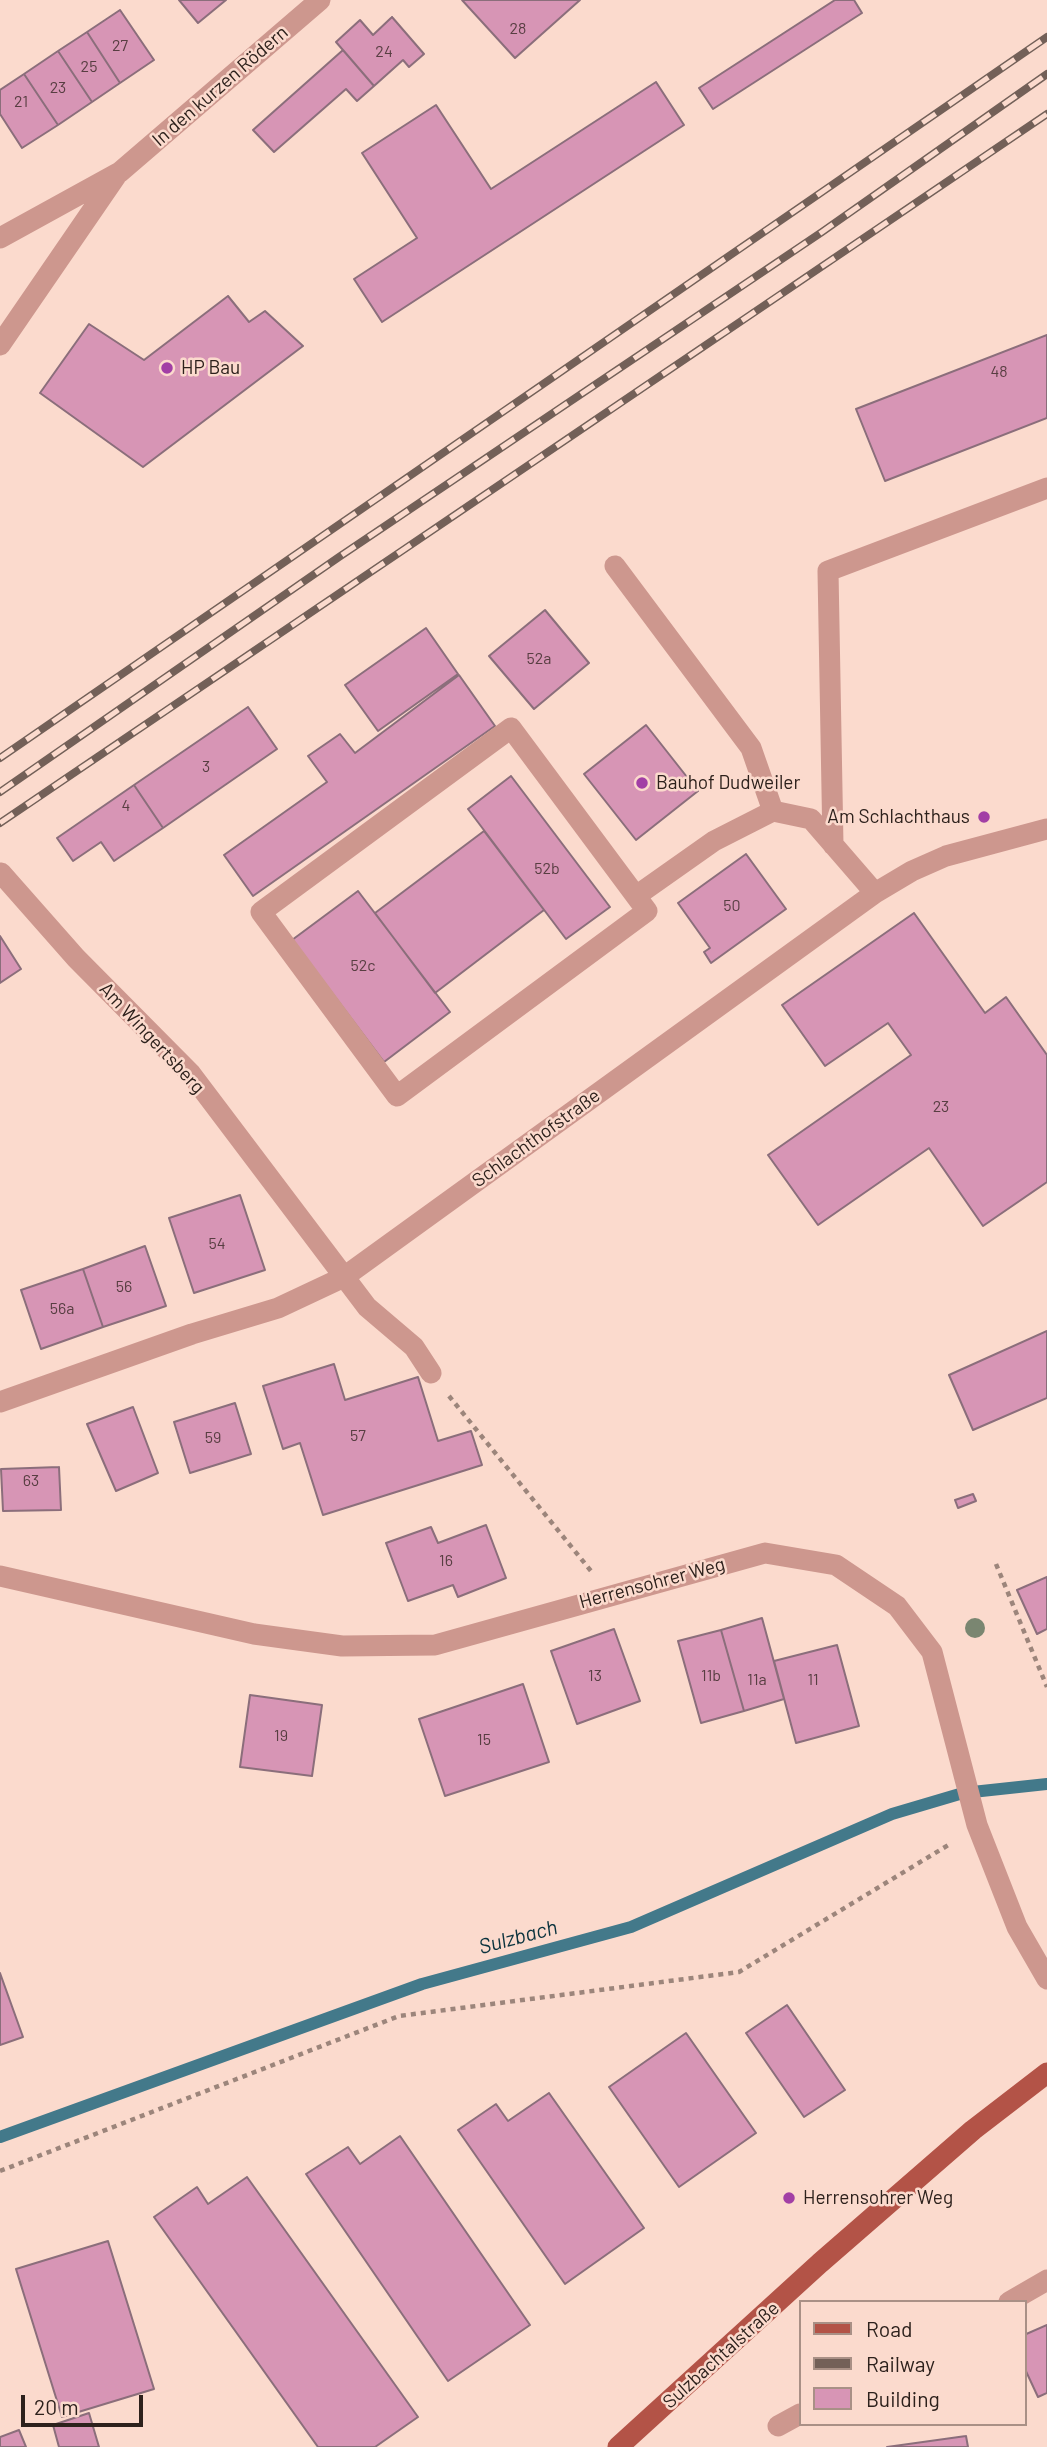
<!DOCTYPE html>
<meta charset="utf-8">
<style>
body{margin:0}
#map{position:relative;width:1047px;height:2447px;overflow:hidden;background:#fbdacd;font-family:Barlow,sans-serif}
canvas{display:block}
.legend{position:absolute;left:799px;top:2300px;width:228px;height:126px;box-sizing:border-box;background:#fbdacd;border:2px solid #a99086;margin:0;padding:9px 12px;list-style:none;font-size:21px;color:#2d211c}
.legend li{display:flex;align-items:center;gap:14px;height:35px}
.legend b{width:35px;border:2px solid #a99086}
.scale{position:absolute;left:21px;top:2395px;width:122px;height:32px;box-sizing:border-box;border:4px solid #2d211c;border-top:0;padding-left:9px;font-size:21px;line-height:24px;white-space:nowrap;color:#2d211c;-webkit-text-stroke:5px #fbdacd;paint-order:stroke}
</style>
<div id="map">
<canvas width="1047" height="2447"></canvas>
<ul class="legend">
<li><b style="height:9px;background:#b35347"></b>Road</li>
<li><b style="height:9px;background:#736058"></b>Railway</li>
<li><b style="height:19px;background:#d795b5"></b>Building</li>
</ul>
<div class="scale">20 m</div>
</div>
<script>
const ctx = document.querySelector('canvas').getContext('2d');
ctx.lineJoin = 'round';
function poly(rows) {
  const path = new Path2D();
  for (const r of rows) {
    path.moveTo(r[0], r[1]);
    for (let i = 2; i < r.length; i += 2) path.lineTo(r[i], r[i + 1]);
  }
  return path;
}
function trace(path, color, width, dash) {
  ctx.strokeStyle = color;
  ctx.lineWidth = width;
  ctx.lineCap = dash ? 'butt' : 'round';
  ctx.setLineDash(dash || []);
  ctx.stroke(path);
}
function fillPath(path, color) {
  ctx.fillStyle = color;
  ctx.fill(path, 'evenodd');
}
function label(font, color, halo, rows, align = 'center') {
  ctx.font = font + ' Barlow,sans-serif';
  ctx.lineWidth = 5;
  ctx.setLineDash([]);
  ctx.textBaseline = 'middle';
  ctx.strokeStyle = halo;
  ctx.fillStyle = color;
  for (const [text, x, y, turn = 0] of rows) {
    ctx.save();
    ctx.translate(x, y);
    ctx.rotate((+turn || 0) * Math.PI / 180);
    ctx.textAlign = isNaN(turn) ? turn : align;
    if (halo) ctx.strokeText(text, 0, 0);
    ctx.fillText(text, 0, 0);
    ctx.restore();
  }
}
const stream = poly([
 [0,2137,422,1984,631,1927,892,1814,963,1793,1047,1784]
]);
const building = poly([
 [179,0,226,0,198,23,179,0],
 [462,0,580,0,515,58,462,0],
 [835,0,854,0,862,13,713,109,699,88,835,0],
 [120,10,154,60,120,83,87,32,120,10],
 [392,17,424,54,409,67,403,60,374,86,336,42,360,20,373,35,392,17],
 [87,32,120,83,92,102,58,51,87,32],
 [343,50,374,86,357,101,346,89,274,152,253,130,343,50],
 [58,51,92,102,58,125,24,74,58,51],
 [24,74,58,125,22,148,0,114,0,90,24,74],
 [656,82,684,125,382,322,354,279,417,238,362,153,436,105,491,189,656,82],
 [228,296,249,322,265,311,303,346,143,467,40,393,89,324,144,360,228,296],
 [1047,335,1047,418,885,481,856,409,1047,335],
 [545,610,589,663,534,709,489,656,545,610],
 [426,628,458,674,378,731,345,685,426,628],
 [459,675,495,726,253,896,224,855,327,782,308,756,340,734,355,753,459,675],
 [248,707,277,749,163,828,134,785,248,707],
 [646,725,698,791,636,840,584,774,646,725],
 [511,776,610,907,566,939,468,809,511,776],
 [134,785,163,828,114,861,101,842,73,861,57,838,134,785],
 [484,831,544,910,435,993,375,913,484,831],
 [746,854,786,909,711,963,704,952,710,948,678,903,746,854],
 [358,891,450,1012,384,1062,292,940,358,891],
 [914,913,985,1013,1006,997,1047,1055,1047,1182,983,1226,929,1148,818,1225,768,1155,911,1055,888,1023,825,1066,782,1005,914,913],
 [0,936,21,969,0,983,0,936],
 [240,1195,265,1270,194,1293,169,1218,240,1195],
 [145,1246,166,1306,103,1327,83,1269,145,1246],
 [83,1269,103,1327,41,1349,21,1290,83,1269],
 [1047,1331,1047,1398,973,1430,949,1375,1047,1331],
 [334,1364,345,1400,418,1377,438,1441,471,1431,482,1465,323,1515,300,1443,283,1449,263,1386,334,1364],
 [235,1403,251,1454,190,1473,174,1422,235,1403],
 [133,1407,158,1473,116,1491,87,1424,133,1407],
 [59,1467,61,1510,3,1511,1,1469,59,1467],
 [973,1494,976,1501,958,1508,955,1500,973,1494],
 [486,1525,506,1578,458,1597,453,1585,408,1601,386,1543,431,1527,438,1543,486,1525],
 [1047,1577,1047,1629,1037,1634,1017,1590,1047,1577],
 [762,1618,784,1699,744,1711,721,1630,762,1618],
 [614,1629,640,1701,577,1724,551,1651,614,1629],
 [721,1630,744,1711,701,1723,678,1641,721,1630],
 [837,1645,859,1726,796,1743,774,1661,837,1645],
 [523,1684,549,1762,445,1796,419,1719,523,1684],
 [250,1695,322,1705,312,1776,240,1767,250,1695],
 [0,1973,23,2037,0,2045,0,1973],
 [787,2005,845,2090,804,2117,746,2033,787,2005],
 [686,2033,756,2133,679,2187,609,2087,686,2033],
 [549,2093,644,2228,565,2284,458,2130,496,2104,508,2121,549,2093],
 [400,2136,530,2325,448,2381,306,2174,348,2147,360,2164,400,2136],
 [247,2177,418,2417,375,2447,318,2447,154,2217,197,2187,208,2204,247,2177],
 [108,2241,154,2389,62,2417,16,2269,108,2241],
 [1047,2325,1047,2393,1038,2397,1024,2367,1024,2335,1047,2325],
 [89,2413,99,2447,59,2447,53,2425,89,2413],
 [19,2430,26,2447,0,2447,0,2437,19,2430],
 [966,2436,968,2447,887,2447,966,2436]
]);
const path = poly([
 [449,1396,591,1571],
 [996,1564,1047,1687],
 [0,2171,399,2016,739,1972,950,1844]
]);
const minor = poly([
 [0,238,120,172,320,0],
 [0,345,116,176],
 [615,566,751,748,773,811,811,819,875,893],
 [511,728,647,911,397,1096,261,912,511,728],
 [833,845,828,571,1047,488],
 [1,873,76,958,191,1074,367,1307,414,1347,431,1373],
 [636,896,714,841,773,811],
 [0,1402,192,1334,278,1308,344,1277,875,893,912,871,946,856,1047,829],
 [0,1576,254,1634,342,1646,435,1645,765,1553,836,1565,897,1606,932,1652,977,1825,1017,1927,1047,1979],
 [1009,2302,1047,2280],
 [778,2426,800,2414]
]);
const major = poly([
 [618,2447,820,2263,973,2130,1047,2073]
]);
const rail = poly([
 [0,758,1047,37],
 [0,792,339,557,822,232,1047,74],
 [0,823,1047,114]
]);
const trees = [
 [975,1628]
];
const markers = [
 [167,368,7,"#a23fa5"],
 [642,783,7,"#a23fa5"],
 [984,817,7,"#a23fa5"],
 [789,2198,7,"#a23fa5"]
];
const numberNames = [
 ["28",518,29],
 ["27",120,46],
 ["24",384,52],
 ["25",89,67],
 ["23",58,88],
 ["21",21,102],
 ["48",999,372],
 ["52a",539,659],
 ["3",206,767],
 ["4",126,806],
 ["52b",547,869],
 ["50",732,906],
 ["52c",363,966],
 ["23",941,1107],
 ["54",217,1244],
 ["56",124,1287],
 ["56a",62,1309],
 ["57",358,1436],
 ["59",213,1438],
 ["63",31,1481],
 ["16",446,1561],
 ["13",595,1676],
 ["11b",711,1676],
 ["11a",757,1680],
 ["11",813,1680],
 ["19",281,1736],
 ["15",484,1740]
];
const streetNames = [
 ["In den kurzen Rödern",220,86,-41],
 ["Am Wingertsberg",152,1038,47],
 ["Schlachthofstraße",536,1138,-36],
 ["Herrensohrer Weg",652,1583,-15],
 ["Sulzbachtalstraße",721,2355,-42]
];
const poiNames = [
 ["HP Bau",181,368],
 ["Bauhof Dudweiler",656,783],
 ["Am Schlachthaus",970,817,"right"],
 ["Herrensohrer Weg",803,2198]
];
const waterNames = [
 ["Sulzbach",518,1937,-15]
];
trace(stream, '#43798a', 12);
fillPath(building, '#d795b5');
trace(building, '#8b6e7b', 2);
trace(path, '#9c857b', 4.5, [5, 5]);
trace(minor, '#cd978e', 21);
trace(major, '#b35347', 21);
trace(rail, '#736058', 8);
trace(rail, '#fbdacd', 5, [16]);
ctx.fillStyle = '#7a8671';
for (const [x, y] of trees) {
  ctx.beginPath();
  ctx.arc(x, y, 10, 0, 2 * Math.PI);
  ctx.fill();
}
for (const [x, y, r, color] of markers) {
  const dot = new Path2D();
  dot.arc(x, y, r, 0, 2 * Math.PI);
  ctx.fillStyle = color;
  ctx.fill(dot);
  trace(dot, '#fbdacd', 2.5);
}
label('16px', '#583e42', null, numberNames);
label('19px', '#2d211c', '#fbdacd', streetNames);
label('19px', '#2d211c', '#fbdacd', poiNames, 'left');
label('italic 21px', '#0b333e', '#fbdacd', waterNames);
</script>
